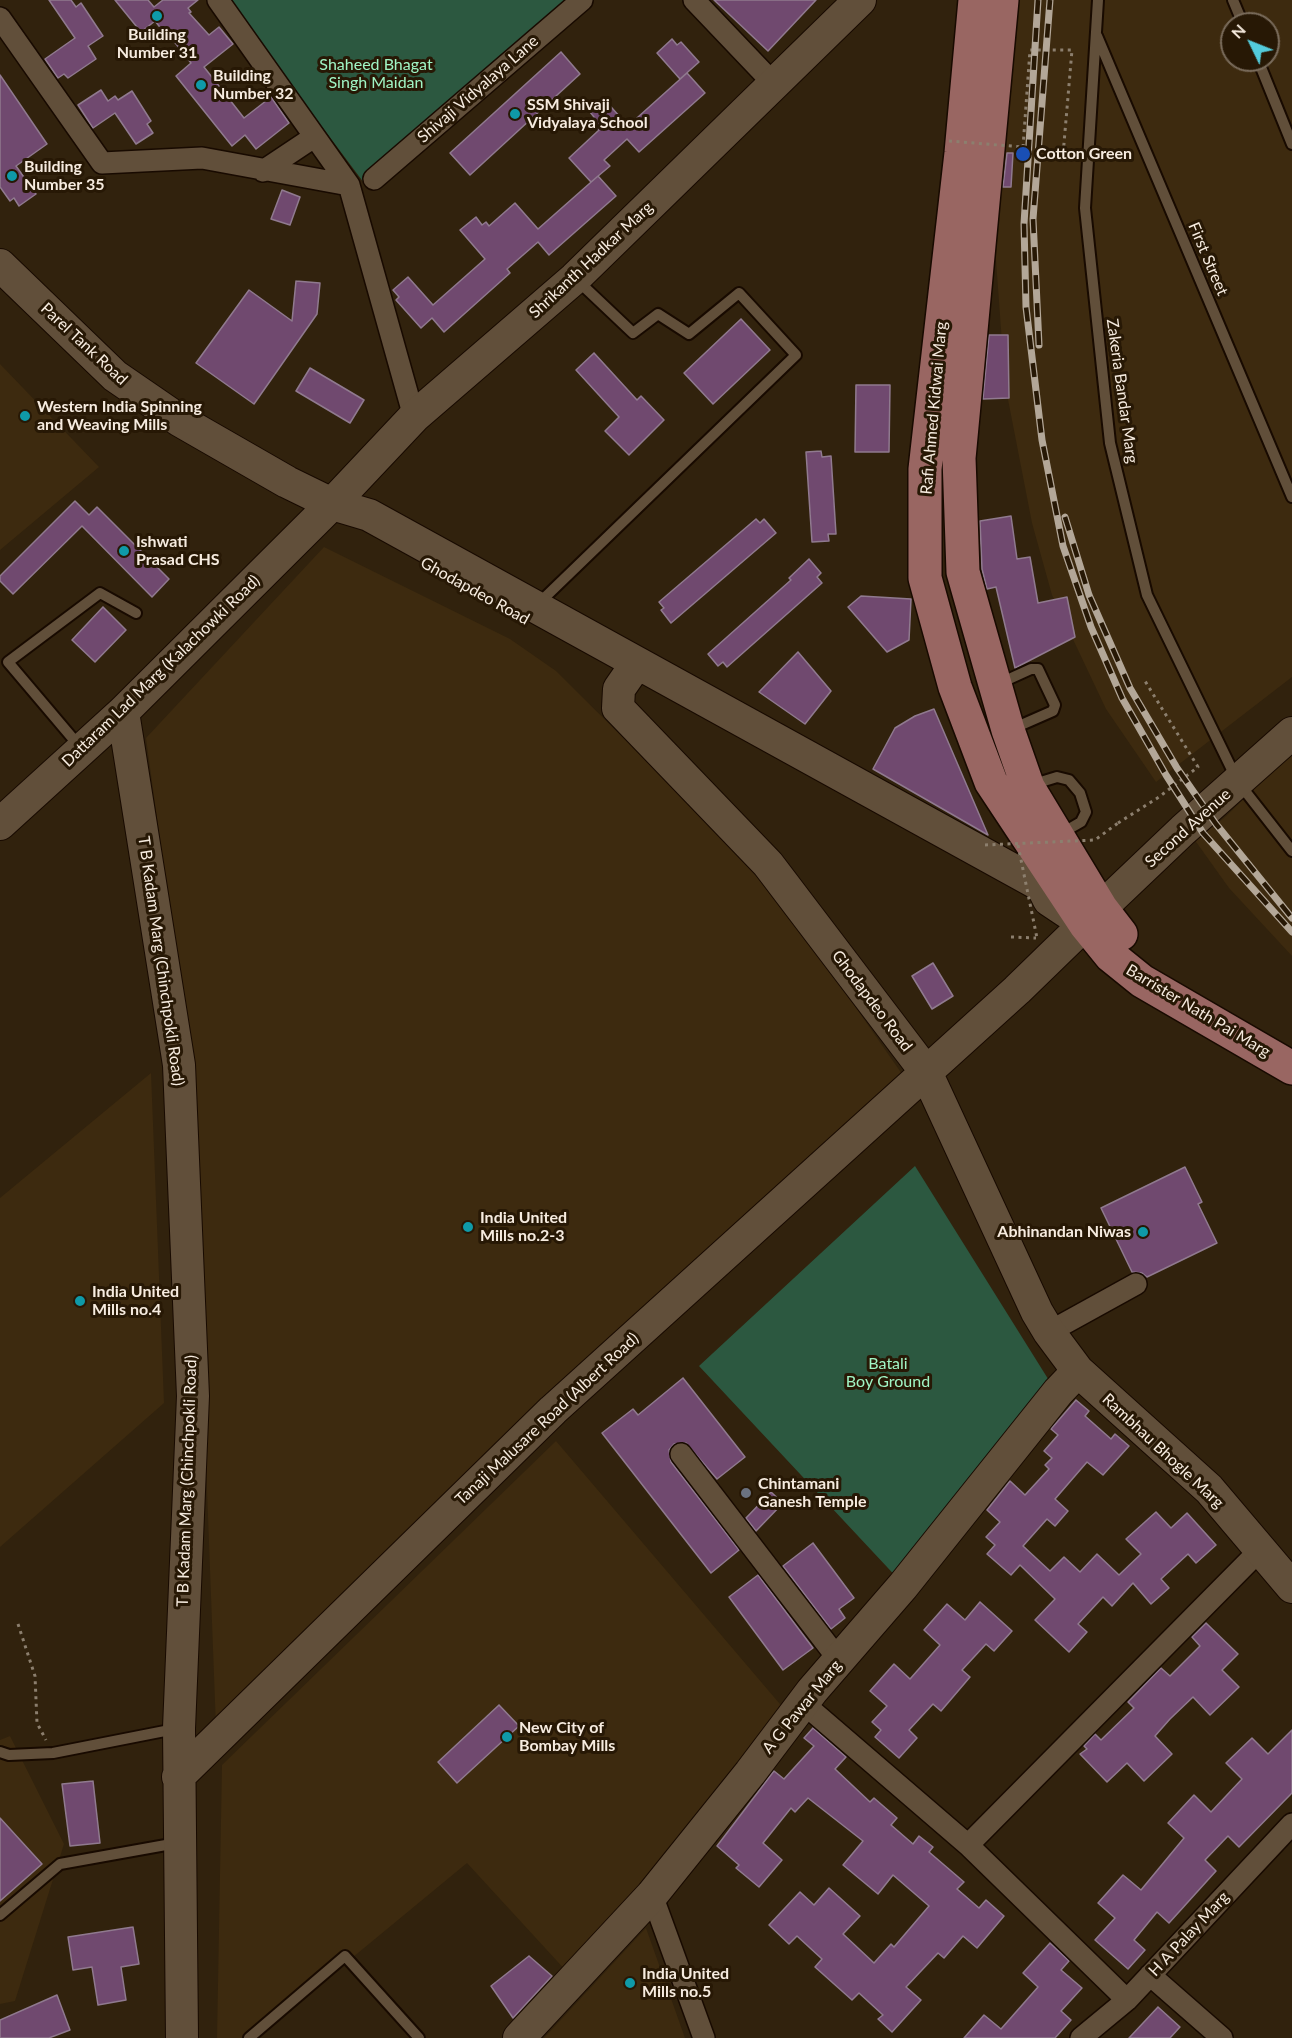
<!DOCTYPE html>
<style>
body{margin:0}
#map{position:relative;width:1292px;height:2038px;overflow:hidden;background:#31220d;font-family:Lato,sans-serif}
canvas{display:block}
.north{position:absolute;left:1220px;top:12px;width:60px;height:60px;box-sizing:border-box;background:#271805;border:2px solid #7a6c5c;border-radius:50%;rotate:313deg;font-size:16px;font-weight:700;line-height:24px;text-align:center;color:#f6ebdf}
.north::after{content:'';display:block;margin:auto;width:21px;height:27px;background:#53cbdb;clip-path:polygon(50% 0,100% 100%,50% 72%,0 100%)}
</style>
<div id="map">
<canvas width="1292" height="2038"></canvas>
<div class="north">N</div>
</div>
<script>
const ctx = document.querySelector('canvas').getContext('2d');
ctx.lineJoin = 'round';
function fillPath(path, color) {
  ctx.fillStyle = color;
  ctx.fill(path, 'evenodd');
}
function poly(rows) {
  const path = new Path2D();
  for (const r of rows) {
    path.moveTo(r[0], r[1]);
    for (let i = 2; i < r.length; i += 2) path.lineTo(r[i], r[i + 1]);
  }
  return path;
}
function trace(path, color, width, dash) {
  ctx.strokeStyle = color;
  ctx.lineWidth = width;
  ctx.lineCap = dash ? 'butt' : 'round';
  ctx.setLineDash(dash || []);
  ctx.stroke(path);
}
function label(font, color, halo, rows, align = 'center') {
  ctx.font = font + ' Lato,sans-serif';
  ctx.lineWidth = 6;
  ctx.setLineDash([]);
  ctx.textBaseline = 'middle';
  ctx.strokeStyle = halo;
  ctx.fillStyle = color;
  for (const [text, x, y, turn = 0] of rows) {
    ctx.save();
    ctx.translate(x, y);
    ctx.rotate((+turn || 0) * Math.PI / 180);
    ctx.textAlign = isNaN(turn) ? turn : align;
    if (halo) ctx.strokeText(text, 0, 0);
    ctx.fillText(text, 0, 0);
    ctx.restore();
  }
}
const built = poly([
 [1010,0,1292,0,1292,677,1156,782,1106,709,1052,595,1032,523,1005,384,994,233],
 [1232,24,1268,24,1268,60,1232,60],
 [0,364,99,467,0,550],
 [324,547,510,639,556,671,770,884,902,1074,216,1728,191,1066,146,738],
 [1292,753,1292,956,1229,888,1194,839,1223,819],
 [151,1073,164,1403,0,1547,0,1198],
 [556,1441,785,1710,568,1973,467,1863,255,2038,217,2038,222,1765],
 [10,1736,64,1844,15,2001,0,2004,0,1740],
 [646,1928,685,2038,544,2038]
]);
const green = poly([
 [227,0,578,0,364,183],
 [915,1166,1055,1390,902,1583,699,1366]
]);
const building = poly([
 [49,0,71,0,76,7,81,3,103,36,88,46,96,59,68,78,64,74,58,78,45,59,75,38,49,0],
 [115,0,148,0,154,7,163,0,198,0,188,8,191,12,189,13,209,35,219,27,233,44,204,67,244,118,271,97,289,123,256,149,245,135,232,146,176,76,191,63,165,30,163,31,155,21,141,32,115,0],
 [714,0,816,0,768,51,714,0],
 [672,39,677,45,681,42,699,62,680,79,657,53,672,39],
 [561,52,580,74,470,175,450,153,561,52],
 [687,73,705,93,639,152,627,139,604,160,610,166,591,182,569,158,599,130,591,121,594,117,590,112,604,99,628,126,687,73],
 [0,75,47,144,16,166,36,194,19,206,14,198,10,201,0,187,0,75],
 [101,90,108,101,115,96,118,100,132,91,151,121,147,124,153,133,136,144,115,113,93,128,78,105,101,90],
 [1007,153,1013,153,1011,187,1003,187,1007,153],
 [598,176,616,196,549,255,538,242,507,269,510,273,444,332,432,318,421,328,396,300,399,297,393,290,408,277,433,305,485,259,460,230,476,217,482,225,486,222,489,226,515,203,538,229,598,176],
 [282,190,300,197,290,225,271,219,282,190],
 [296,281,320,283,317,314,254,404,196,363,249,290,292,321,296,281],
 [741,319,770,350,713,404,684,373,741,319],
 [989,335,1008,335,1009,398,983,399,989,335],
 [594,353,637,400,641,396,664,420,629,455,605,431,619,417,576,370,594,353],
 [310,368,364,400,350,423,296,391,310,368],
 [856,385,890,385,889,452,855,452,856,385],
 [821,451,822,457,831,456,836,534,828,534,829,541,812,542,806,452,821,451],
 [75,501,89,515,97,507,169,579,152,597,82,526,13,594,0,581,0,576,75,501],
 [1011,516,1017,559,1030,557,1038,603,1067,597,1075,637,1015,668,996,587,987,589,982,569,980,521,1011,516],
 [756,519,760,523,764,519,776,533,671,623,661,610,664,608,659,602,756,519],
 [809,559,821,573,817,577,822,583,727,667,723,662,718,666,708,654,791,580,789,578,809,559],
 [861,596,911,599,909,640,887,652,848,607,861,596],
 [103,607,126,630,95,662,72,640,103,607],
 [798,652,831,691,805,724,759,692,798,652],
 [934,709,988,835,873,769,895,728,915,716,934,709],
 [933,963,953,996,932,1009,912,976,933,963],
 [1185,1167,1202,1202,1198,1204,1217,1243,1147,1277,1142,1273,1132,1272,1101,1208,1185,1167],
 [683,1378,745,1457,717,1479,686,1443,674,1444,669,1450,671,1462,739,1550,711,1573,602,1433,633,1409,638,1415,683,1378],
 [1076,1400,1089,1411,1085,1416,1111,1439,1115,1434,1129,1446,1103,1475,1087,1462,1055,1499,1068,1511,1055,1526,1047,1519,1023,1546,1050,1571,1064,1557,1080,1572,1097,1554,1119,1575,1141,1554,1126,1539,1156,1512,1171,1528,1187,1513,1216,1545,1196,1563,1188,1554,1161,1579,1169,1588,1151,1604,1133,1583,1112,1606,1103,1597,1078,1624,1087,1632,1069,1652,1035,1620,1055,1599,1020,1565,1011,1575,987,1554,995,1545,986,1537,1000,1522,987,1510,1010,1481,1025,1495,1049,1469,1045,1465,1052,1458,1044,1451,1058,1435,1051,1429,1076,1400],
 [771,1492,783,1503,756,1531,746,1518,771,1492],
 [813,1543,854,1598,839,1609,845,1618,831,1629,783,1566,813,1543],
 [758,1575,813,1648,783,1670,729,1597,758,1575],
 [980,1602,1012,1631,994,1651,986,1644,962,1670,970,1677,941,1711,933,1704,909,1730,917,1738,899,1758,875,1737,881,1730,872,1722,887,1706,870,1691,894,1664,910,1679,940,1645,924,1630,947,1604,965,1620,980,1602],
 [1206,1623,1238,1654,1222,1670,1239,1687,1210,1715,1193,1697,1170,1719,1155,1736,1172,1754,1144,1781,1127,1763,1107,1782,1080,1754,1087,1749,1084,1746,1095,1734,1101,1740,1134,1708,1128,1702,1161,1668,1170,1676,1200,1646,1192,1637,1206,1623],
 [499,1705,519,1726,457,1783,438,1762,499,1705],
 [813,1728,846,1757,835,1769,870,1802,874,1798,897,1818,891,1825,913,1844,919,1836,933,1847,929,1852,964,1882,957,1889,979,1908,986,1900,1004,1916,977,1948,963,1936,944,1958,938,1953,906,1987,921,2000,892,2032,878,2019,883,2015,859,1993,852,2000,815,1967,822,1959,797,1936,789,1944,769,1925,800,1892,814,1905,829,1888,860,1916,843,1934,874,1963,891,1944,894,1947,929,1906,893,1875,878,1894,843,1865,863,1841,808,1798,795,1812,791,1808,763,1843,782,1860,759,1887,736,1868,739,1865,717,1846,774,1771,784,1779,814,1746,804,1738,813,1728],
 [1292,1730,1292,1793,1239,1847,1228,1836,1205,1860,1216,1871,1169,1923,1157,1912,1134,1940,1145,1950,1128,1969,1095,1940,1115,1918,1098,1903,1123,1875,1141,1890,1184,1838,1168,1823,1194,1795,1211,1812,1242,1779,1226,1763,1252,1738,1268,1754,1292,1730],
 [93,1781,100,1843,70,1846,62,1784,93,1781],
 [0,1818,42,1864,0,1901,0,1818],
 [133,1927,139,1964,121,1967,126,2000,98,2005,92,1967,73,1970,68,1937,133,1927],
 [1050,1943,1069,1961,1061,1970,1082,1988,1061,2011,1071,2020,1055,2038,964,2038,984,2015,1001,2029,1038,1987,1023,1973,1050,1943],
 [529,1956,552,1976,513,2018,491,1986,529,1956],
 [57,1995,70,2030,49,2038,0,2038,0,2020,57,1995],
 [1158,2007,1180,2027,1170,2038,1129,2038,1158,2007]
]);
const path = poly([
 [1023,147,1030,50,1072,50,1063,155],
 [1118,823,1159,797,1198,767,1145,681],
 [1011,937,1036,938],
 [18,1624,35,1676,37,1723,46,1740]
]);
const lane = poly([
 [1098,0,1085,208,1110,443,1147,595,1238,782,1292,851],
 [1233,0,1243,24],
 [1097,36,1292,497],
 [1258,60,1292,144],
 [538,604,796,355,739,293,689,334,658,314,633,333,577,280],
 [998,684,1031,669,1038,669,1055,705,1053,711,1012,729],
 [80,747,8,662,100,593,136,613],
 [1031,785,1057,777,1069,780,1080,793,1086,812,1081,822,1062,833],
 [0,1752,9,1755,53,1753,175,1729],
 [0,1915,60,1864,177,1843],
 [249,2038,345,1956,419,2038]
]);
const street = poly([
 [218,0,349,185,414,417],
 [694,0,774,84],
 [0,18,102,163,202,158,349,185],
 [263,171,314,137],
 [374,179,582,0],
 [1049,1332,1136,1284],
 [681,1454,839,1660],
 [803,1703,968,1845,1127,2000],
 [968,1845,1259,1551],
 [652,1895,704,2038],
 [1150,1975,1222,2038],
 [1081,2038,1127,2000,1292,1824]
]);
const secondary = poly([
 [0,265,115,376,179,420,287,482,332,504,369,515,1042,886,1049,900,1085,924,1017,990,553,1410,178,1777],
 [637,663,619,689,618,708,768,864,926,1072,1037,1312,1049,1332,1078,1371,1209,1489,1292,1587],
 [123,712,179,1065,193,1396,179,1728,182,2038],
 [0,824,123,712,332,504,414,417,575,278,860,0],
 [1101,908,1183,830,1292,733],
 [519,2038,652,1895,750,1773,812,1691,903,1586,1058,1392,1078,1371]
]);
const primary = poly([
 [975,0,961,153,925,469,925,578,955,687,991,782,1085,924,1111,956,1142,981,1292,1068],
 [1002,0,959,458,963,572,1008,730,1028,787,1101,908,1121,934]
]);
const rail = poly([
 [1038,0,1024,224,1026,307,1042,440,1063,546,1091,627,1122,698,1166,775,1203,833,1292,932],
 [1039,345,1033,219,1050,0],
 [1065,517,1089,595,1130,688,1177,768,1216,824,1292,918]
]);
const pathBridge = poly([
 [949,141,1023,147],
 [985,845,1095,840,1118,823],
 [1018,845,1037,938]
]);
const markers = [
 [157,16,6,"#0f9aa8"],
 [201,85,6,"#0f9aa8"],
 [515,114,6,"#0f9aa8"],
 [1023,154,8,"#1a4fb4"],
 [12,176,6,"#0f9aa8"],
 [25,416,6,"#0f9aa8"],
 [124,551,6,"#0f9aa8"],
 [468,1227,6,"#0f9aa8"],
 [1143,1232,6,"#0f9aa8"],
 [80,1301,6,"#0f9aa8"],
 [746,1493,6,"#6b7280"],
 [507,1737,6,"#0f9aa8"],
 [630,1983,6,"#0f9aa8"]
];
const poiNames = [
 ["Building",157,35,"center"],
 ["Number 31",157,53,"center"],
 ["Building",213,76],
 ["Number 32",213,94],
 ["SSM Shivaji",527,105],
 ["Vidyalaya School",527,123],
 ["Cotton Green",1036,154],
 ["Building",24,167],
 ["Number 35",24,185],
 ["Western India Spinning",37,407],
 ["and Weaving Mills",37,425],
 ["Ishwati",136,542],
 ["Prasad CHS",136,560],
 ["India United",480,1218],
 ["Mills no.2-3",480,1236],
 ["Abhinandan Niwas",1131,1232,"right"],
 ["India United",92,1292],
 ["Mills no.4",92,1310],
 ["Chintamani",758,1484],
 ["Ganesh Temple",758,1502],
 ["New City of",519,1728],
 ["Bombay Mills",519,1746],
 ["India United",642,1974],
 ["Mills no.5",642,1992]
];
const parkNames = [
 ["Shaheed Bhagat",376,65],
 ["Singh Maidan",376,83],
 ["Batali",888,1364],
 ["Boy Ground",888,1382]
];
const streetNames = [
 ["Shivaji Vidyalaya Lane",478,89,-41],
 ["First Street",1208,259,67],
 ["Shrikanth Hadkar Marg",591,260,-43],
 ["Parel Tank Road",84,344,43],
 ["Zakeria Bandar Marg",1122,391,82],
 ["Rafi Ahmed Kidwai Marg",934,408,-85],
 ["Ghodapdeo Road",475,591,29],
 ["Dattaram Lad Marg (Kalachowki Road)",161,671,-44],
 ["Second Avenue",1188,828,-42],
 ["T B Kadam Marg (Chinchpokli Road)",161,961,82],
 ["Ghodapdeo Road",872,1001,53],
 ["Barrister Nath Pai Marg",1198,1011,31],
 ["Tanaji Malusare Road (Albert Road)",547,1419,-43],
 ["Rambhau Bhogle Marg",1163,1451,43],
 ["T B Kadam Marg (Chinchpokli Road)",187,1481,-88],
 ["A G Pawar Marg",802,1707,-51],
 ["H A Palay Marg",1189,1934,-47]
];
fillPath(built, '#3d2a0f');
fillPath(green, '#2c5840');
fillPath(building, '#70496f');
trace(building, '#907a8f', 1.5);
trace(lane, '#180a00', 14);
trace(street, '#180a00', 24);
trace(secondary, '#180a00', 34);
trace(primary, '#180a00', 36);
trace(path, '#8c7f6e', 3, [3, 4.5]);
trace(lane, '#614f3a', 10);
trace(street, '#614f3a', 21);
trace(secondary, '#614f3a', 32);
trace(primary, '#996662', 33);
trace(rail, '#b3a798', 7);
trace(rail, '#271805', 4.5, [14]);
trace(pathBridge, '#8c7f6e', 3, [3, 4.5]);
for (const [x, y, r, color] of markers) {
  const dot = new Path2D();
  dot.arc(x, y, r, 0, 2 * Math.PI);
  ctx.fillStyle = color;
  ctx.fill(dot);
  trace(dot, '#271805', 2);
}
label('bold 16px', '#f6ebdf', '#271805', poiNames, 'left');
label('16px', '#a0f5c5', '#271805', parkNames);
label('16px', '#f6ebdf', '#271805', streetNames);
</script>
